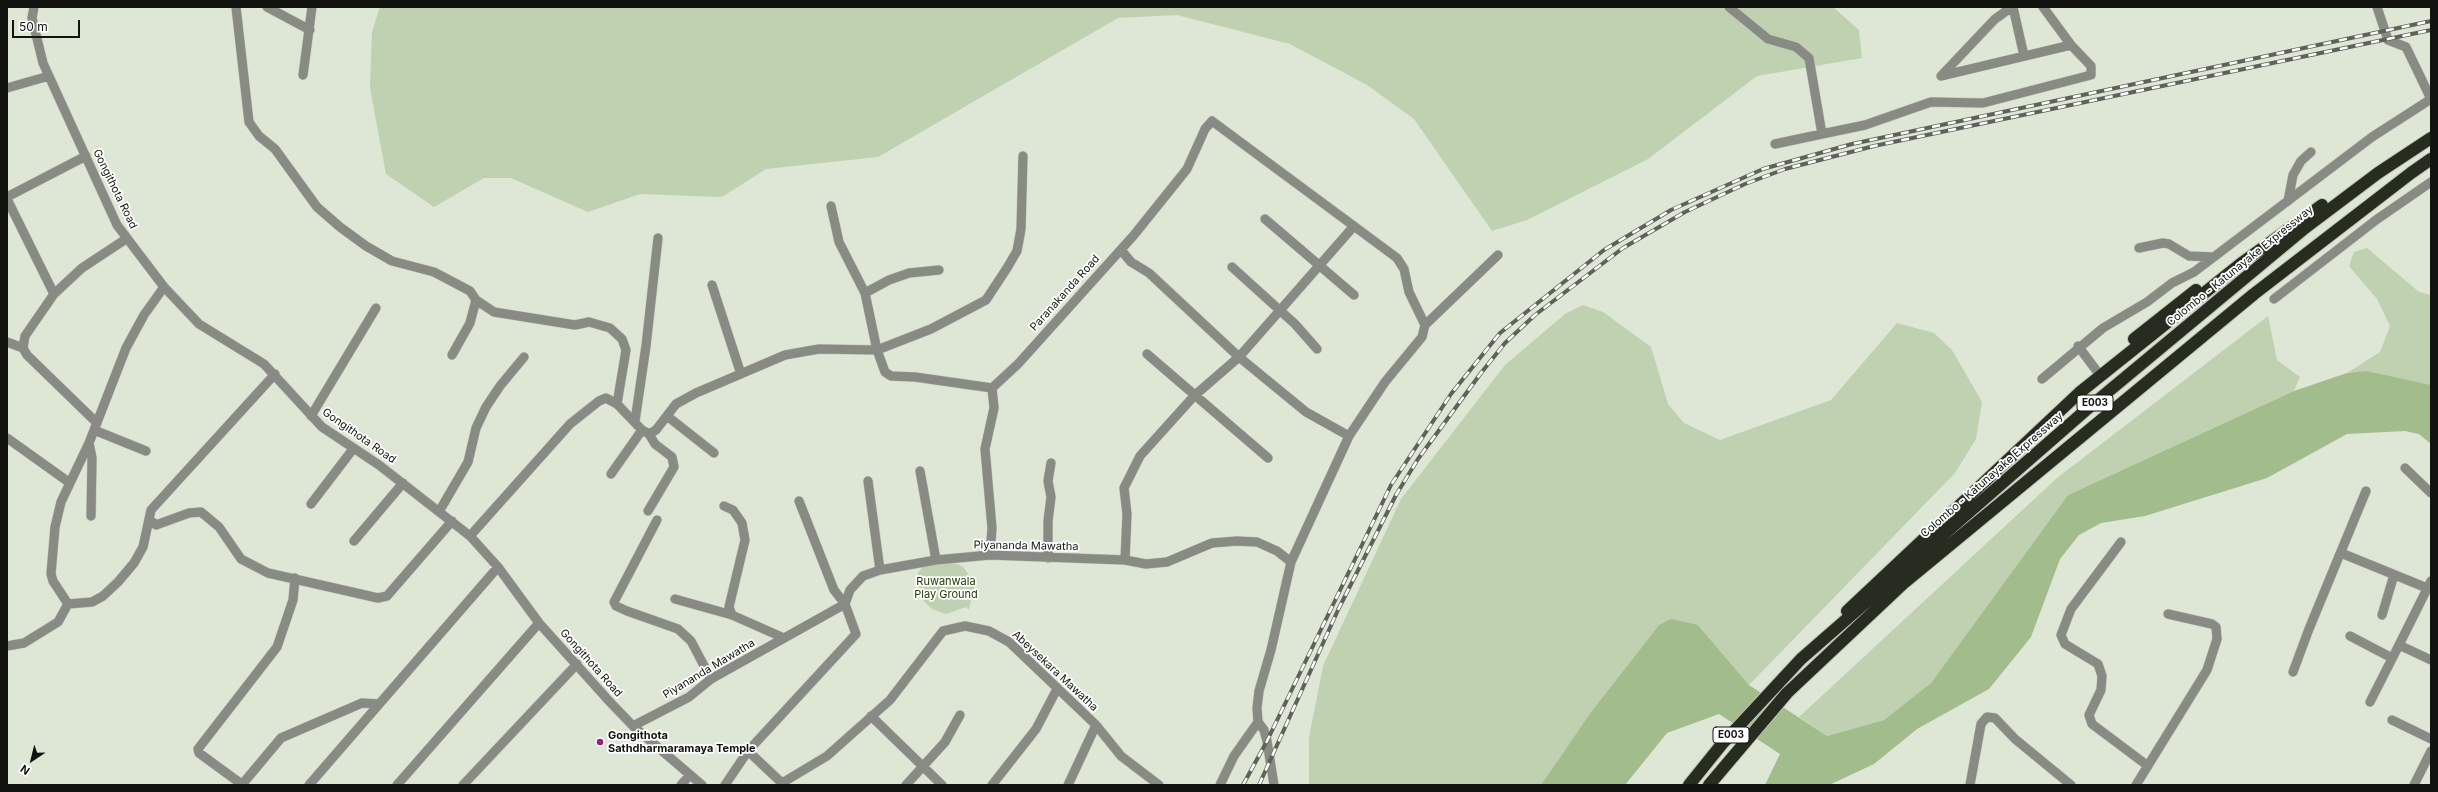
<!DOCTYPE html>
<style>
body{margin:0}
#map{position:relative;width:2438px;height:792px;overflow:hidden;background:#dee6d6;font-family:Inter,sans-serif}
canvas{display:block}
.frame{position:absolute;inset:0;border:8px solid #11140e;pointer-events:none}
.north{position:absolute;left:12px;top:740px;width:40px;height:40px;-webkit-text-stroke:3px #fff;paint-order:stroke;rotate:215deg;font-size:11px;font-weight:700;line-height:16px;text-align:center;color:#11140e}
.north::after{content:'';display:block;margin:auto;width:14px;height:18px;background:#11140e;clip-path:polygon(50% 0,100% 100%,50% 72%,0 100%)}
.scale{position:absolute;left:12px;top:20px;width:68px;height:18px;box-sizing:border-box;border:2px solid #11140e;border-top:0;padding-left:5px;font-size:12px;line-height:14px;white-space:nowrap;color:#11140e;-webkit-text-stroke:3px #fff;paint-order:stroke}
</style>
<div id="map">
<canvas width="2438" height="792"></canvas>
<div class="frame"></div>
<div class="north">N</div>
<div class="scale">50 m</div>
</div>
<script>
const ctx = document.querySelector('canvas').getContext('2d');
ctx.lineJoin = 'round';
function fillPath(path, color) {
  ctx.fillStyle = color;
  ctx.fill(path, 'evenodd');
}
function poly(rows) {
  const path = new Path2D();
  for (const r of rows) {
    path.moveTo(r[0], r[1]);
    for (let i = 2; i < r.length; i += 2) path.lineTo(r[i], r[i + 1]);
  }
  return path;
}
function trace(path, color, width, dash) {
  ctx.strokeStyle = color;
  ctx.lineWidth = width;
  ctx.lineCap = dash ? 'butt' : 'round';
  ctx.setLineDash(dash || []);
  ctx.stroke(path);
}
function label(font, color, halo, rows, align = 'center') {
  ctx.font = font + ' Inter,sans-serif';
  ctx.lineWidth = 3.5;
  ctx.setLineDash([]);
  ctx.textBaseline = 'middle';
  ctx.strokeStyle = halo;
  ctx.fillStyle = color;
  for (const [text, x, y, turn = 0] of rows) {
    ctx.save();
    ctx.translate(x, y);
    ctx.rotate((+turn || 0) * Math.PI / 180);
    ctx.textAlign = isNaN(turn) ? turn : align;
    if (halo) ctx.strokeText(text, 0, 0);
    ctx.fillText(text, 0, 0);
    ctx.restore();
  }
}
const green = poly([
 [380,7,1833,7,1859,30,1862,58,1757,76,1648,159,1527,220,1492,231,1414,119,1367,85,1290,44,1177,15,1118,18,878,157,766,169,722,197,640,194,588,212,511,178,484,178,434,207,386,174,370,88,372,32],
 [2367,248,2419,292,2431,295,2431,385,2366,372,2347,373,2380,352,2390,326,2377,299,2349,266,2354,252],
 [1583,305,1603,312,1651,347,1668,404,1684,423,1720,440,1831,400,1897,323,1934,333,1952,350,1982,402,1976,439,1955,473,1749,685,1698,625,1659,625,1591,712,1541,785,1309,785,1309,738,1323,666,1401,499,1505,365,1565,314],
 [2268,316,2277,360,2300,377,2294,391,2068,495,1931,683,1884,720,1827,736,1799,717,2057,478],
 [933,563,958,564,963,567,975,583,969,610,966,607,946,614,932,609,919,596,918,573,923,566]
]);
const water = poly([
 [2366,371,2431,385,2431,444,2419,434,2405,431,2347,434,2267,478,2145,516,2101,523,2079,535,2060,559,2031,637,1989,689,1917,729,1874,764,1829,785,1765,785,1780,754,1719,714,1667,733,1625,785,1541,785,1591,712,1659,625,1671,619,1698,625,1749,685,1827,736,1884,720,1931,683,2068,495,2294,391,2347,373]
]);
const minor = poly([
 [34,7,32,18,43,63,117,225,164,287,199,324,264,364,322,427,379,465,470,536,498,567,539,623,609,701,633,726,702,785],
 [236,7,249,122,259,136,275,149,317,207,340,227,366,246,392,261,434,272,470,291,476,300,494,312,575,325,589,322,610,328,622,339,626,350,617,404,642,430,649,434,655,444,672,457,674,467,648,511],
 [267,7,310,30],
 [1729,7,1768,39,1796,47,1809,58,1822,134,1775,144],
 [2012,7,1995,19,1941,76,2071,45],
 [2013,7,2024,56],
 [2377,7,2388,40,2406,47,2431,99],
 [303,75,312,7],
 [7,88,49,76],
 [1822,134,1865,125,1931,102,1983,103,2091,75,2091,66,2071,45,2043,7],
 [1023,156,1021,229,1017,251,1007,268,986,300,931,329,877,350,885,372,891,376,915,377,992,388,1018,364,1134,235,1187,169,1205,129,1212,121,1397,258,1404,269,1409,292,1425,325,1422,337,1385,382,1349,436,1291,562,1271,650,1259,691,1257,708,1258,722,1264,730,1267,741,1274,785],
 [7,197,86,156],
 [7,199,54,294],
 [2288,201,2293,175,2301,161,2311,152],
 [1265,219,1354,295],
 [2139,248,2163,243,2169,244,2189,256,2213,257],
 [1121,250,1131,262,1149,273,1239,357,1306,412,1349,436],
 [1232,267,1295,324,1317,349],
 [712,285,741,374],
 [865,293,889,280,909,273,939,270],
 [2274,299,2376,220,2431,182],
 [1425,325,1498,255],
 [7,342,23,348],
 [2078,346,2096,370],
 [1147,354,1268,458],
 [452,355,470,323,476,300],
 [2042,379,2103,328,2147,302,2172,283,2194,272,2372,137,2431,99],
 [311,416,376,308],
 [667,416,714,453],
 [635,421,646,346,658,238],
 [97,423,27,355,23,348,25,336,54,294,82,268,126,239],
 [94,430,146,451],
 [649,434,656,430,676,404,696,393,785,355,819,349,877,350,865,293,839,242,831,206],
 [7,438,70,483],
 [89,443,92,458,91,516],
 [2405,468,2431,493],
 [920,471,936,560],
 [611,474,642,430],
 [868,481,880,570],
 [311,504,353,449],
 [724,506,733,510,742,523,745,540,729,607,732,615],
 [440,510,468,462,476,428,486,407,500,386,524,357],
 [150,520,156,525,189,513,201,512,219,527,241,559,268,573,378,598,387,596,452,521],
 [657,520,614,602,616,606,627,611,678,629,691,641,711,679],
 [470,536,570,424,599,401,606,398,617,404],
 [354,541,403,483],
 [2121,542,2071,609,2061,635,2065,644,2098,664,2102,676,2101,690,2089,715,2092,724,2148,766],
 [2341,553,2427,588],
 [990,555,992,528,985,449,994,408,992,388],
 [1048,558,1048,521,1051,497,1048,481,1051,463],
 [1125,560,1127,514,1124,488,1140,456,1194,396,1239,357,1354,226],
 [295,578,293,600,277,647,198,749,199,753,240,783,245,781,281,738,362,703,379,704],
 [2431,581,2399,645,2431,660],
 [675,599,732,615,784,638],
 [68,604,92,602,103,596,118,582,134,563,143,547,151,510,275,374],
 [2382,615,2394,575],
 [2350,636,2392,658],
 [7,646,24,643,58,622,68,604,53,581,51,574,55,527,61,502,89,443,126,348,144,315,164,287],
 [2293,672,2309,629,2366,491],
 [2370,702,2399,645],
 [871,716,942,785],
 [2392,720,2431,739],
 [633,726,689,697,711,679,845,604,850,590,863,576,880,570,936,560,990,555,1125,560,1146,564,1167,562,1212,543,1237,541,1257,542,1277,551,1291,562],
 [748,751,784,785],
 [782,783,827,756,890,700,943,631,965,626,989,631,1009,642,1096,725,1121,756,1159,785],
 [309,785,498,567],
 [397,785,539,623],
 [463,785,577,664],
 [681,785,690,775],
 [725,785,748,751,856,634,845,604,834,590,799,501],
 [906,785,945,742,960,715],
 [992,785,1036,729,1057,689],
 [1068,785,1096,725],
 [1220,785,1234,756,1258,722],
 [1970,785,1981,724,1987,717,1995,718,2015,739,2071,785],
 [2136,785,2207,670,2217,639,2216,627,2212,624,2168,614],
 [2414,785,2431,751]
]);
const highway = poly([
 [2134,339,2196,290],
 [1847,611,2079,393,2243,262,2322,205],
 [1689,785,1722,744,1801,659,2086,410,2305,228,2378,173,2431,138],
 [1709,785,1787,693,1905,582,2254,294,2411,173,2431,159]
]);
const rail = poly([
 [1243,785,1267,741,1391,485,1451,394,1500,333,1604,250,1671,210,1763,169,1852,144,2431,21],
 [1259,785,1338,610,1396,495,1418,459,1481,373,1505,343,1535,315,1623,248,1685,212,1745,184,1785,169,1874,146,2431,30]
]);
const markers = [
 [600,742,4,"#98207a"]
];
const shields = [
 [2095,403,36],
 [1731,735,36]
];
const shieldNames = [
 ["E003",2095,403],
 ["E003",1731,735]
];
const streetNames = [
 ["Gongithota Road",115,189,64],
 ["Colombo - Katunayake Expressway",2240,266,-39],
 ["Paranakanda Road",1065,293,-48],
 ["Gongithota Road",359,436,35],
 ["Colombo - Katunayake Expressway",1992,475,-41],
 ["Piyananda Mawatha",1026,546,1],
 ["Gongithota Road",591,663,48],
 ["Piyananda Mawatha",709,669,-31],
 ["Abeysekara Mawatha",1055,671,43]
];
const parkNames = [
 ["Ruwanwala",946,582],
 ["Play Ground",946,595]
];
const poiNames = [
 ["Gongithota",608,736],
 ["Sathdharmaramaya Temple",608,749]
];
fillPath(green, '#bfd1b0');
fillPath(water, '#a2bc8c');
trace(minor, '#bdc4b6', 10);
trace(highway, '#bdc4b6', 14);
trace(minor, '#878b84', 9);
trace(highway, '#262c20', 12);
trace(rail, '#5e6359', 4);
trace(rail, '#fff', 2.5, [8]);
for (const [x, y, r, color] of markers) {
  const dot = new Path2D();
  dot.arc(x, y, r, 0, 2 * Math.PI);
  ctx.fillStyle = color;
  ctx.fill(dot);
  trace(dot, '#fff', 1.5);
}
for (const [x, y, w] of shields) {
  const box = new Path2D();
  box.roundRect(x - w / 2, y - 8, w, 16, 3);
  ctx.fillStyle = '#fff';
  ctx.fill(box);
  trace(box, '#11140e', 1);
}
label('bold 10px', '#11140e', null, shieldNames);
label('11px', '#11140e', '#fff', streetNames);
label('11px', '#1f3500', '#fff', parkNames);
label('bold 11px', '#11140e', '#fff', poiNames, 'left');
</script>
